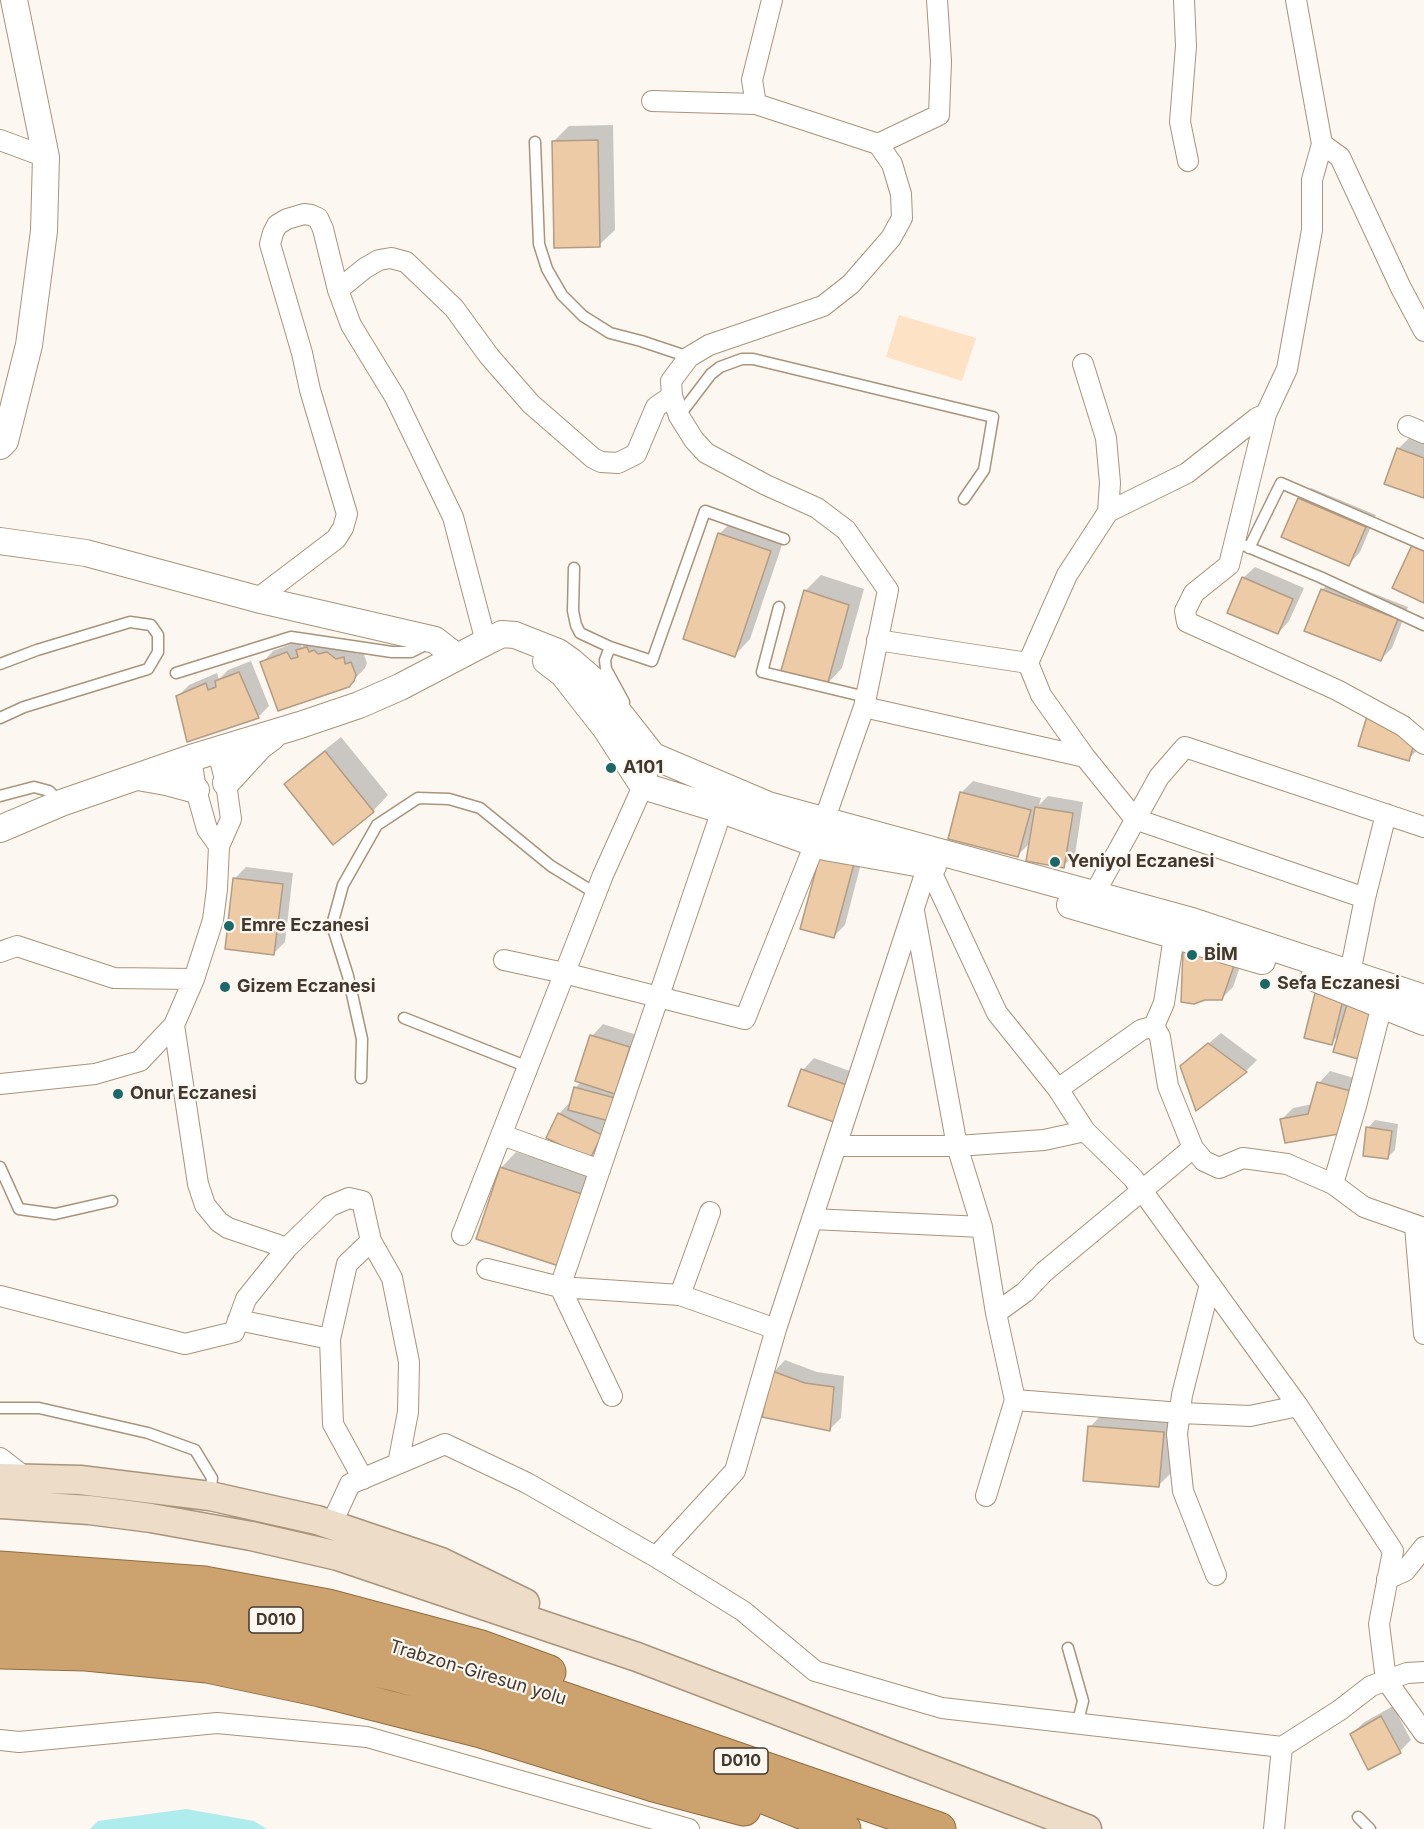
<!DOCTYPE html>
<meta charset="utf-8">
<style>
body{margin:0}
canvas{display:block;background:#fcf7f1}
</style>
<canvas width="1424" height="1829"></canvas>
<script>
const ctx = document.querySelector('canvas').getContext('2d');
ctx.lineJoin = 'round';
function fillPath(path, color) {
  ctx.fillStyle = color;
  ctx.fill(path, 'evenodd');
}
function poly(rows) {
  const path = new Path2D();
  for (const r of rows) {
    path.moveTo(r[0], r[1]);
    for (let i = 2; i < r.length; i += 2) path.lineTo(r[i], r[i + 1]);
  }
  return path;
}
function trace(path, color, width, dash) {
  ctx.strokeStyle = color;
  ctx.lineWidth = width;
  ctx.lineCap = dash ? 'butt' : 'round';
  ctx.setLineDash(dash || []);
  ctx.stroke(path);
}
function label(font, color, halo, rows, align = 'center') {
  ctx.font = font + ' Inter,sans-serif';
  ctx.lineWidth = 4.5;
  ctx.setLineDash([]);
  ctx.textBaseline = 'middle';
  ctx.strokeStyle = halo;
  ctx.fillStyle = color;
  for (const [text, x, y, turn = 0] of rows) {
    ctx.save();
    ctx.translate(x, y);
    ctx.rotate((+turn || 0) * Math.PI / 180);
    ctx.textAlign = isNaN(turn) ? turn : align;
    if (halo) ctx.strokeText(text, 0, 0);
    ctx.fillText(text, 0, 0);
    ctx.restore();
  }
}
const green = poly([
 [899,315,976,338,962,381,886,357]
]);
const water = poly([
 [186,1809,254,1821,267,1829,90,1829,98,1821]
]);
const shadow = poly([
 [613,125,615,230,599,245,553,142,569,126],
 [1413,434,1424,438,1424,496,1398,449],
 [1311,488,1376,515,1360,552,1349,564,1299,499],
 [735,519,785,536,750,639,735,655,719,534],
 [1255,567,1304,588,1289,621,1278,633,1243,578],
 [821,575,864,589,842,668,827,684,805,591],
 [1334,578,1408,607,1392,648,1381,659,1322,590],
 [309,639,355,647,357,654,363,652,367,663,365,668,348,686,262,663,273,651,299,641,302,647],
 [251,661,269,706,258,717,178,696,189,685,217,673,219,679,228,670],
 [1379,705,1420,748,1408,759],
 [341,737,388,795,373,811,286,784,301,769],
 [973,781,1041,798,1039,805,1048,796,1083,802,1075,855,1063,866,1031,842,1018,855,961,793],
 [865,848,845,925,834,936,801,928],
 [246,867,293,873,285,942,274,953,234,879],
 [1245,952,1233,987,1221,999,1205,998],
 [1328,983,1353,989,1339,1035,1331,1043,1317,994],
 [603,1024,640,1036,601,1146,590,1157,559,1114,570,1102,575,1088,581,1082,592,1036],
 [1221,1033,1257,1060,1246,1071,1197,1109,1182,1066],
 [814,1058,858,1074,833,1120,803,1070],
 [1330,1071,1361,1080,1338,1132,1282,1119,1293,1108,1313,1104,1319,1083],
 [1375,1120,1398,1124,1395,1150,1387,1158,1368,1128],
 [516,1152,596,1178,558,1264,501,1168],
 [785,1360,817,1372,844,1376,841,1418,830,1429,774,1372],
 [1105,1411,1178,1417,1173,1471,1158,1486,1090,1427],
 [1393,1706,1411,1740,1400,1751,1352,1734,1363,1723]
]);
const building = poly([
 [598,140,600,247,554,248,552,141,598,140],
 [1397,448,1424,458,1424,498,1384,484,1397,448],
 [1298,498,1366,527,1349,566,1281,537,1298,498],
 [718,533,771,551,735,657,683,639,718,533],
 [1412,545,1424,550,1424,603,1392,588,1412,545],
 [1242,577,1293,599,1278,634,1227,613,1242,577],
 [1321,589,1398,619,1381,661,1304,631,1321,589],
 [804,590,849,605,827,686,780,674,804,590],
 [307,647,309,652,314,650,318,654,327,652,336,659,344,657,345,664,351,662,356,675,354,681,349,687,278,711,260,662,287,652,291,659,298,657,296,650,307,647],
 [239,672,259,718,187,742,176,696,206,683,208,690,216,687,215,681,239,672],
 [1367,716,1414,744,1409,761,1358,746,1367,716],
 [325,751,374,812,333,845,284,784,325,751],
 [960,792,1031,810,1018,857,948,839,960,792],
 [1035,807,1073,813,1064,868,1026,861,1035,807],
 [821,851,855,860,834,938,800,929,821,851],
 [233,878,283,884,274,955,225,949,233,878],
 [1183,949,1235,963,1222,1000,1205,1000,1194,1004,1181,1002,1183,949],
 [1315,993,1343,1000,1332,1045,1304,1038,1315,993],
 [1348,1001,1377,1009,1362,1060,1333,1052,1348,1001],
 [590,1035,630,1047,615,1094,575,1081,590,1035],
 [1208,1043,1247,1072,1196,1111,1180,1066,1208,1043],
 [801,1069,847,1085,834,1122,788,1106,801,1069],
 [1317,1082,1351,1091,1339,1134,1285,1143,1280,1119,1308,1114,1317,1082],
 [574,1087,615,1098,609,1121,568,1110,574,1087],
 [558,1113,602,1135,590,1159,546,1138,558,1113],
 [1366,1127,1392,1131,1388,1159,1363,1156,1366,1127],
 [500,1167,582,1194,559,1266,476,1239,500,1167],
 [772,1371,805,1383,834,1387,830,1431,762,1417,772,1371],
 [1088,1426,1164,1432,1159,1487,1083,1481,1088,1426],
 [1381,1716,1401,1753,1368,1770,1350,1734,1381,1716]
]);
const service = poly([
 [535,142,539,244,547,269,562,295,583,316,610,333,641,341,689,357],
 [679,416,711,374,720,367,742,359,753,359,993,417,984,470,964,499],
 [1243,545,1320,577,1424,625],
 [1249,548,1281,483,1424,545],
 [574,568,573,611,576,625,580,633,610,647],
 [779,607,762,672,866,697],
 [0,664,37,650,130,622,151,625,158,635,158,652,148,669,24,707,0,718],
 [176,673,291,637,392,652,411,652,431,642],
 [624,702,606,669,605,660,610,647,652,661,705,511,784,539],
 [0,796,34,787,49,791,61,803],
 [404,1018,528,1067],
 [361,1078,362,1039,348,976,332,925,343,885,377,825,418,798,449,799,480,808,551,866,595,893],
 [0,1167,19,1209,55,1214,112,1201],
 [0,1408,39,1408,148,1433,195,1450,212,1478,210,1496],
 [1068,1648,1083,1701,1077,1725],
 [1358,1817,1370,1829]
]);
const minor = poly([
 [1184,0,1186,46,1180,122,1188,161],
 [1296,0,1322,144,1312,180,1312,230,1287,369,1266,414,1229,565,1194,593,1185,611,1187,622,1337,690,1403,726,1424,744],
 [652,101,756,104],
 [0,140,46,157],
 [878,144,939,115,941,61,937,0],
 [1322,144,1340,157,1401,288,1424,331],
 [338,290,365,268,379,260,391,258,406,262,454,308,489,356,531,404,593,458,601,462,618,463,636,454,656,407,672,396],
 [1083,364,1106,438,1110,483,1108,512],
 [1408,426,1424,433],
 [257,599,336,539,343,528,347,514,310,390,302,353,270,244,273,233,277,225,287,219,304,214,311,215,318,218,323,229,338,290,351,325,395,397,453,517,486,642],
 [877,640,1028,663],
 [864,707,1085,757,1135,819,1365,898],
 [1085,757,1041,695,1028,663,1067,575,1108,512,1187,473,1257,418,1266,414],
 [191,758,196,790,207,829,219,846],
 [928,865,997,1013,1058,1089,1085,1131,1133,1178,1298,1406,1393,1551,1379,1624,1386,1680,1424,1733],
 [1088,905,1159,777,1185,747,1424,827],
 [0,952,17,946,114,978,194,979],
 [504,960,564,973,745,1019,824,821,864,707,888,590,846,530,817,508,766,485,706,453,694,440,679,416,672,396,671,381,689,357,709,345,823,306,851,284,891,238,902,218,901,194,892,164,878,144,756,104,752,80,772,0],
 [1350,973,1365,898,1386,814],
 [174,1025,198,1184,205,1205,219,1222,228,1228,287,1248],
 [1154,1026,1160,1037,1168,1086,1193,1148,1204,1161,1219,1168,1243,1158,1287,1164,1333,1184,1364,1207,1424,1228],
 [0,1084,95,1074,140,1061,174,1025,194,979,213,920,217,889,219,846,231,819,226,783,217,749],
 [1058,1089,1141,1030,1154,1026,1164,1003,1174,936],
 [502,1135,600,1170],
 [836,1146,957,1146,1044,1140,1085,1131],
 [1333,1184,1356,1106,1382,1005],
 [812,1219,982,1227,957,1146,914,911],
 [1415,1226,1424,1334],
 [982,1227,996,1313,1015,1400,986,1496],
 [462,1235,603,875,643,786,653,756],
 [487,1269,560,1287,680,1295,776,1329],
 [1210,1284,1182,1395,1177,1434,1183,1491,1216,1575],
 [680,1295,710,1212],
 [0,1296,185,1344,234,1332,246,1299,287,1248,330,1206,349,1198,362,1201,371,1241,392,1278,409,1362,408,1412,398,1464],
 [996,1313,1025,1292,1044,1272,1193,1148],
 [238,1320,330,1339],
 [612,1396,560,1287,722,810],
 [1015,1400,1181,1413,1250,1416,1298,1406],
 [0,1458,26,1478],
 [363,1479,333,1424,330,1339,347,1264,371,1241],
 [331,1525,350,1484,445,1444,527,1483,656,1557,743,1611,815,1671,942,1708,1282,1747,1340,1710,1371,1686,1407,1673,1424,1672],
 [656,1557,735,1471,776,1329,928,865],
 [1387,1579,1405,1571,1424,1547],
 [0,1740,19,1742,217,1723,367,1737,689,1829],
 [1274,1829,1282,1747]
]);
const tertiary = poly([
 [0,446,5,441,29,345,44,231,46,157,14,0],
 [0,541,86,553,257,599,435,640,457,657],
 [546,661,563,674,606,729,643,786,722,810,825,847,933,866],
 [138,777,166,782,196,790],
 [226,783,260,746,272,737],
 [0,829,61,803,191,758,300,725,359,705,400,687,486,642,502,634,515,635,558,652,572,662,594,681,653,756,768,805,1192,921,1424,998],
 [1070,905,1262,961],
 [1314,978,1424,1022]
]);
const secondary = poly([
 [0,1478,80,1480,210,1496,317,1520,441,1562,525,1603],
 [0,1504,89,1510,151,1518,251,1536,338,1556,637,1657,1087,1829]
]);
const trunk = poly([
 [0,1568,204,1583,328,1606,481,1647,549,1672],
 [0,1596,117,1601,212,1610,281,1621,400,1647,544,1692,939,1829],
 [0,1624,107,1629,210,1639,307,1655,397,1675,539,1716,724,1781,844,1829],
 [0,1652,86,1654,207,1666,320,1690,481,1731,654,1785,744,1809]
]);
const markers = [
 [611,768,6,"#1a686a"],
 [1055,862,6,"#1a686a"],
 [229,926,6,"#1a686a"],
 [1192,955,6,"#1a686a"],
 [1265,984,6,"#1a686a"],
 [225,987,6,"#1a686a"],
 [118,1094,6,"#1a686a"]
];
const shields = [
 [276,1620,54],
 [741,1761,54]
];
const shieldNames = [
 ["D010",276,1620],
 ["D010",741,1761]
];
const poiNames = [
 ["A101",623,768],
 ["Yeniyol Eczanesi",1067,862],
 ["Emre Eczanesi",241,926],
 ["BİM",1204,955],
 ["Sefa Eczanesi",1277,984],
 ["Gizem Eczanesi",237,987],
 ["Onur Eczanesi",130,1094]
];
const streetNames = [
 ["Trabzon-Giresun yolu",478,1673,17]
];
fillPath(green, '#fde2c6');
fillPath(water, '#afeced');
fillPath(shadow, '#0003');
fillPath(building, '#eccba6');
trace(building, '#b29c83', 1.5);
trace(service, '#a9937a', 13);
trace(minor, '#a9937a', 22);
trace(tertiary, '#a9937a', 28);
trace(secondary, '#a9937a', 31);
trace(trunk, '#936d40', 35);
trace(service, '#fff', 10);
trace(minor, '#fff', 20);
trace(tertiary, '#fff', 26);
trace(secondary, '#ecdcc8', 28);
trace(trunk, '#cca26e', 33);
for (const [x, y, r, color] of markers) {
  const dot = new Path2D();
  dot.arc(x, y, r, 0, 2 * Math.PI);
  ctx.fillStyle = color;
  ctx.fill(dot);
  trace(dot, '#fcf7f1', 2);
}
for (const [x, y, w] of shields) {
  const box = new Path2D();
  box.roundRect(x - w / 2, y - 13, w, 26, 4.5);
  ctx.fillStyle = '#fcf7f1';
  ctx.fill(box);
  trace(box, '#42382e', 1.5);
}
label('bold 16px', '#42382e', null, shieldNames);
label('bold 18px', '#42382e', '#fcf7f1', poiNames, 'left');
label('18px', '#42382e', '#fcf7f1', streetNames);
</script>
